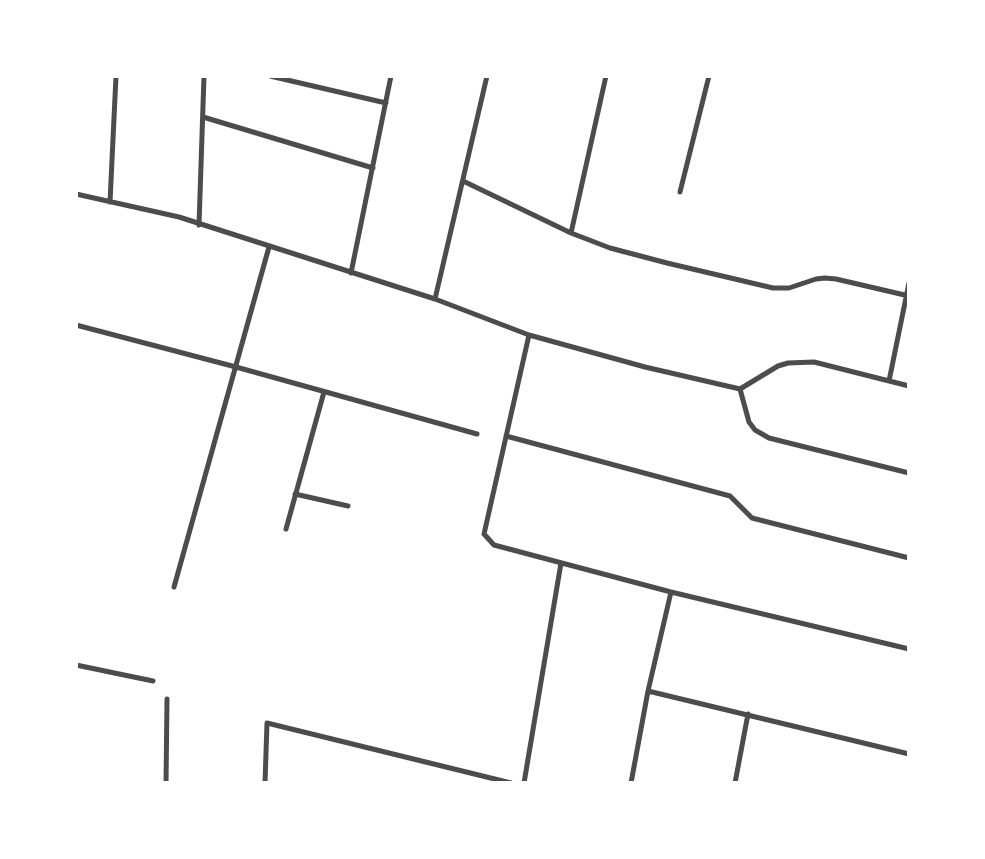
<!DOCTYPE html>
<style>
body{margin:0}
#map{position:relative;width:985px;height:859px;overflow:hidden;background:#fff;font-family:"Titillium Web",sans-serif}
canvas{display:block}
.frame{position:absolute;inset:0;border:78px solid #fff;pointer-events:none}
</style>
<div id="map">
<canvas width="985" height="859"></canvas>
<div class="frame"></div>
</div>
<script>
const ctx = document.querySelector('canvas').getContext('2d');
ctx.lineJoin = 'round';
function poly(rows) {
  const path = new Path2D();
  for (const r of rows) {
    path.moveTo(r[0], r[1]);
    for (let i = 2; i < r.length; i += 2) path.lineTo(r[i], r[i + 1]);
  }
  return path;
}
function trace(path, color, width, dash) {
  ctx.strokeStyle = color;
  ctx.lineWidth = width;
  ctx.lineCap = dash ? 'butt' : 'round';
  ctx.setLineDash(dash || []);
  ctx.stroke(path);
}
const minor = poly([
 [270,76,386,103],
 [203,117,373,168],
 [463,181,571,233,610,248,667,263,773,288,789,288,816,279,825,278,836,279,909,296],
 [680,192,709,76],
 [76,194,179,217,435,299,487,76],
 [110,202,116,76],
 [199,225,204,76],
 [571,233,606,76],
 [351,273,391,76],
 [435,299,529,335,484,534,494,545,671,592,909,649],
 [76,325,236,367,477,434],
 [529,335,645,367,740,389],
 [889,381,909,283],
 [909,386,814,362,788,363,778,366,740,389,749,422,755,430,769,438,909,473],
 [506,436,730,496,752,518,909,558],
 [295,494,348,506],
 [286,529,324,392],
 [174,587,269,247],
 [671,592,648,691,909,754],
 [76,665,153,681],
 [166,783,167,699],
 [265,783,267,723,511,783],
 [524,783,561,563],
 [631,783,648,691],
 [735,783,748,714]
]);
trace(minor, '#4c4c4c', 5);
</script>
